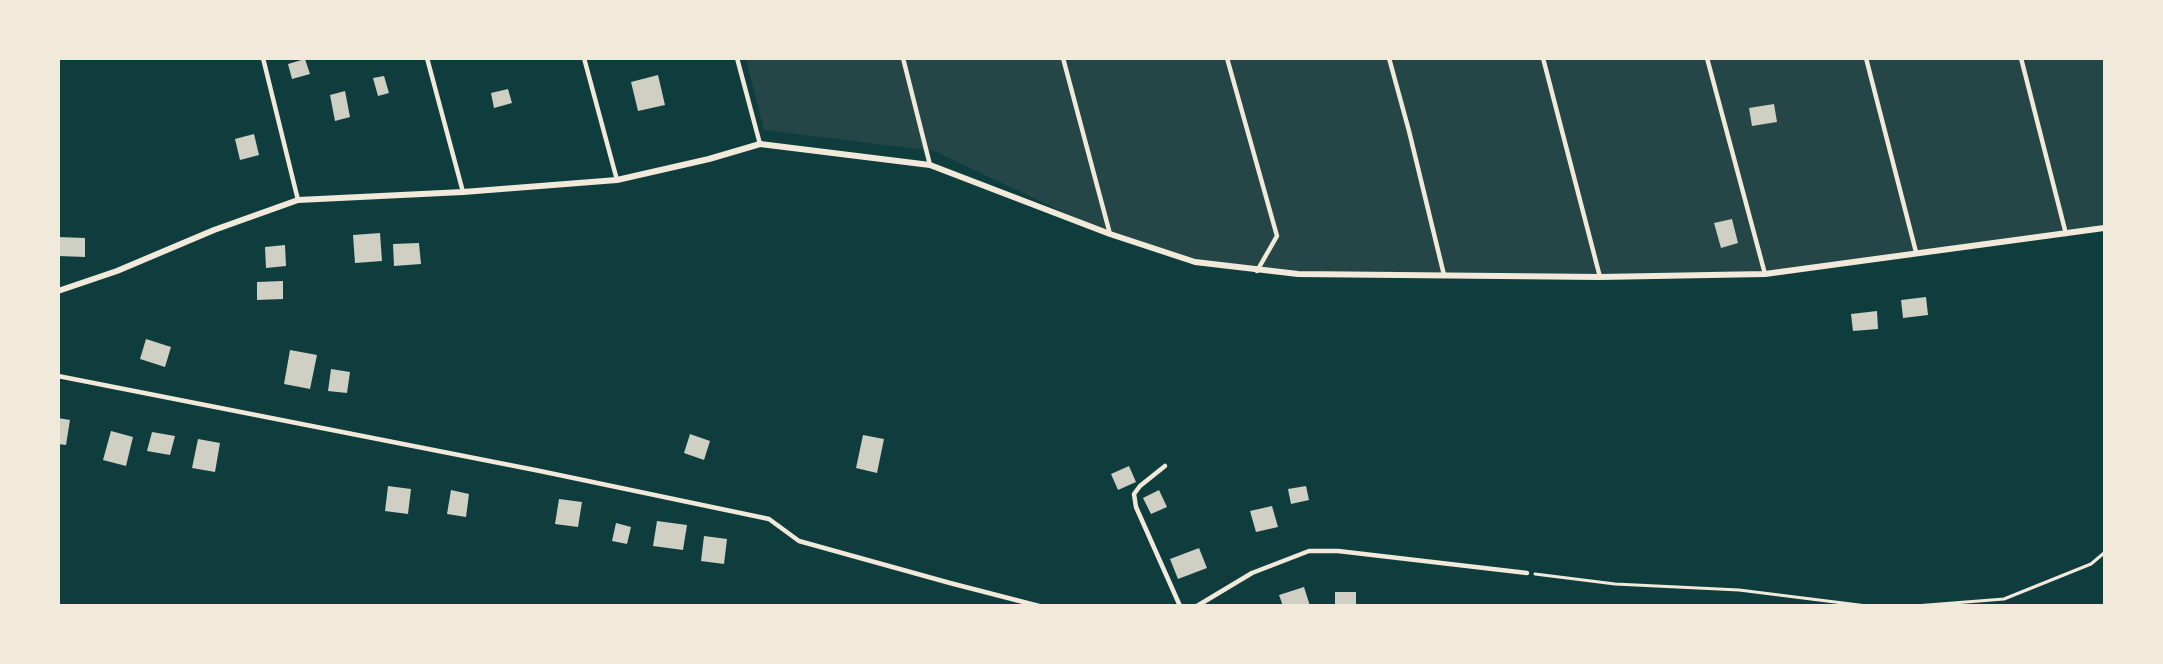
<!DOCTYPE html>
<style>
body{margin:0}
#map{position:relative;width:2163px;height:664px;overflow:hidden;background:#0f3d3e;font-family:"PT Sans",sans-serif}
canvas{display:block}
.frame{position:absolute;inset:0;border:60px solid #f1e9da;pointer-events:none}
</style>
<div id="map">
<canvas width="2163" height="664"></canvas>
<div class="frame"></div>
</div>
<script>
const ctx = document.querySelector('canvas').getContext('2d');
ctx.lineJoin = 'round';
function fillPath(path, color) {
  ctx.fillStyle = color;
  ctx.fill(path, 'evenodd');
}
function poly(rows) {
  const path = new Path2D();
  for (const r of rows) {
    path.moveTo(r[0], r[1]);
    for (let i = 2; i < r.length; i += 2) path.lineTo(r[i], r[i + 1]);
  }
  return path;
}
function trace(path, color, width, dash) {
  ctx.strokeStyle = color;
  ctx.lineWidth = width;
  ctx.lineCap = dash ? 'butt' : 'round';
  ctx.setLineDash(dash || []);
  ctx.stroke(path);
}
const green = poly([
 [746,59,2104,59,2104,228,1765,274,1600,277,1298,274,1195,262,1110,234,934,151,764,130]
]);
const building = poly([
 [305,59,310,74,292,79,288,64],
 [658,75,665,105,638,111,631,82],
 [384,76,389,93,378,96,373,78],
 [508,89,512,103,494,108,491,93],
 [345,91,350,117,335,121,330,95],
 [1774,104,1777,122,1752,126,1749,108],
 [254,134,259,155,240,160,235,139],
 [1732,219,1738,243,1721,248,1714,223],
 [380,233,382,261,355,263,353,235],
 [58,237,85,238,85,257,58,256],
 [419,243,421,264,394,266,393,244],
 [285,245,286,266,266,268,265,247],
 [283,281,283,299,257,300,257,282],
 [1926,297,1928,315,1903,318,1901,300],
 [1877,311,1878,329,1853,331,1851,314],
 [146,339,171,347,165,367,140,359],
 [290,350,317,355,310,389,284,384],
 [331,369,350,372,347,393,328,391],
 [58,418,70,420,66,445,58,444],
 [111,431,133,437,126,466,103,460],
 [152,432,175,436,170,455,147,451],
 [690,434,710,441,704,460,684,453],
 [863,435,884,439,877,473,856,468],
 [198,439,220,443,215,472,192,468],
 [1129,466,1136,482,1118,490,1111,474],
 [388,486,411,489,408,514,385,511],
 [1306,486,1309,500,1291,504,1288,489],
 [451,490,469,494,466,517,447,514],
 [1159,490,1167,507,1151,514,1143,498],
 [559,499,582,502,578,527,555,524],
 [1272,506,1278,527,1256,532,1250,511],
 [657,521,687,525,683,550,653,546],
 [616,523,631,527,627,544,612,541],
 [704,536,727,539,724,564,701,561],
 [1199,548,1207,568,1178,579,1170,559],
 [1304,587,1310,606,1283,606,1279,595],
 [1335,592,1356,592,1356,606,1335,606]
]);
const path = poly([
 [1535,574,1615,584,1739,590,1867,606],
 [1915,606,2004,599,2091,564,2104,553]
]);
const service = poly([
 [263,58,298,200],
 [427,58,463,192],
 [584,58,617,180],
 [737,58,760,144],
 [903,58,930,165],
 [1063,58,1110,234],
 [1227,58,1277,236,1257,271],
 [1389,58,1409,131,1444,275],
 [1543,58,1600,277],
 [1707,58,1765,274],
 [1866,58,1916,252],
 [2021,58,2066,234],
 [58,376,540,471,769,519,799,541,950,583,1039,606],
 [1165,466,1140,486,1134,494,1136,507,1180,606],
 [1197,606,1252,573,1309,551,1338,551,1527,573]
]);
const minor = poly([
 [58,291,117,271,214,230,298,200,463,192,617,180,709,159,760,144,930,165,1110,234,1195,262,1298,274,1600,277,1765,274,2104,228]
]);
fillPath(green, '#244646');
fillPath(building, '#cfcfc3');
trace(path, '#f1e9da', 3);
trace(service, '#f1e9da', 4.5);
trace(minor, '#f1e9da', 6);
</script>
